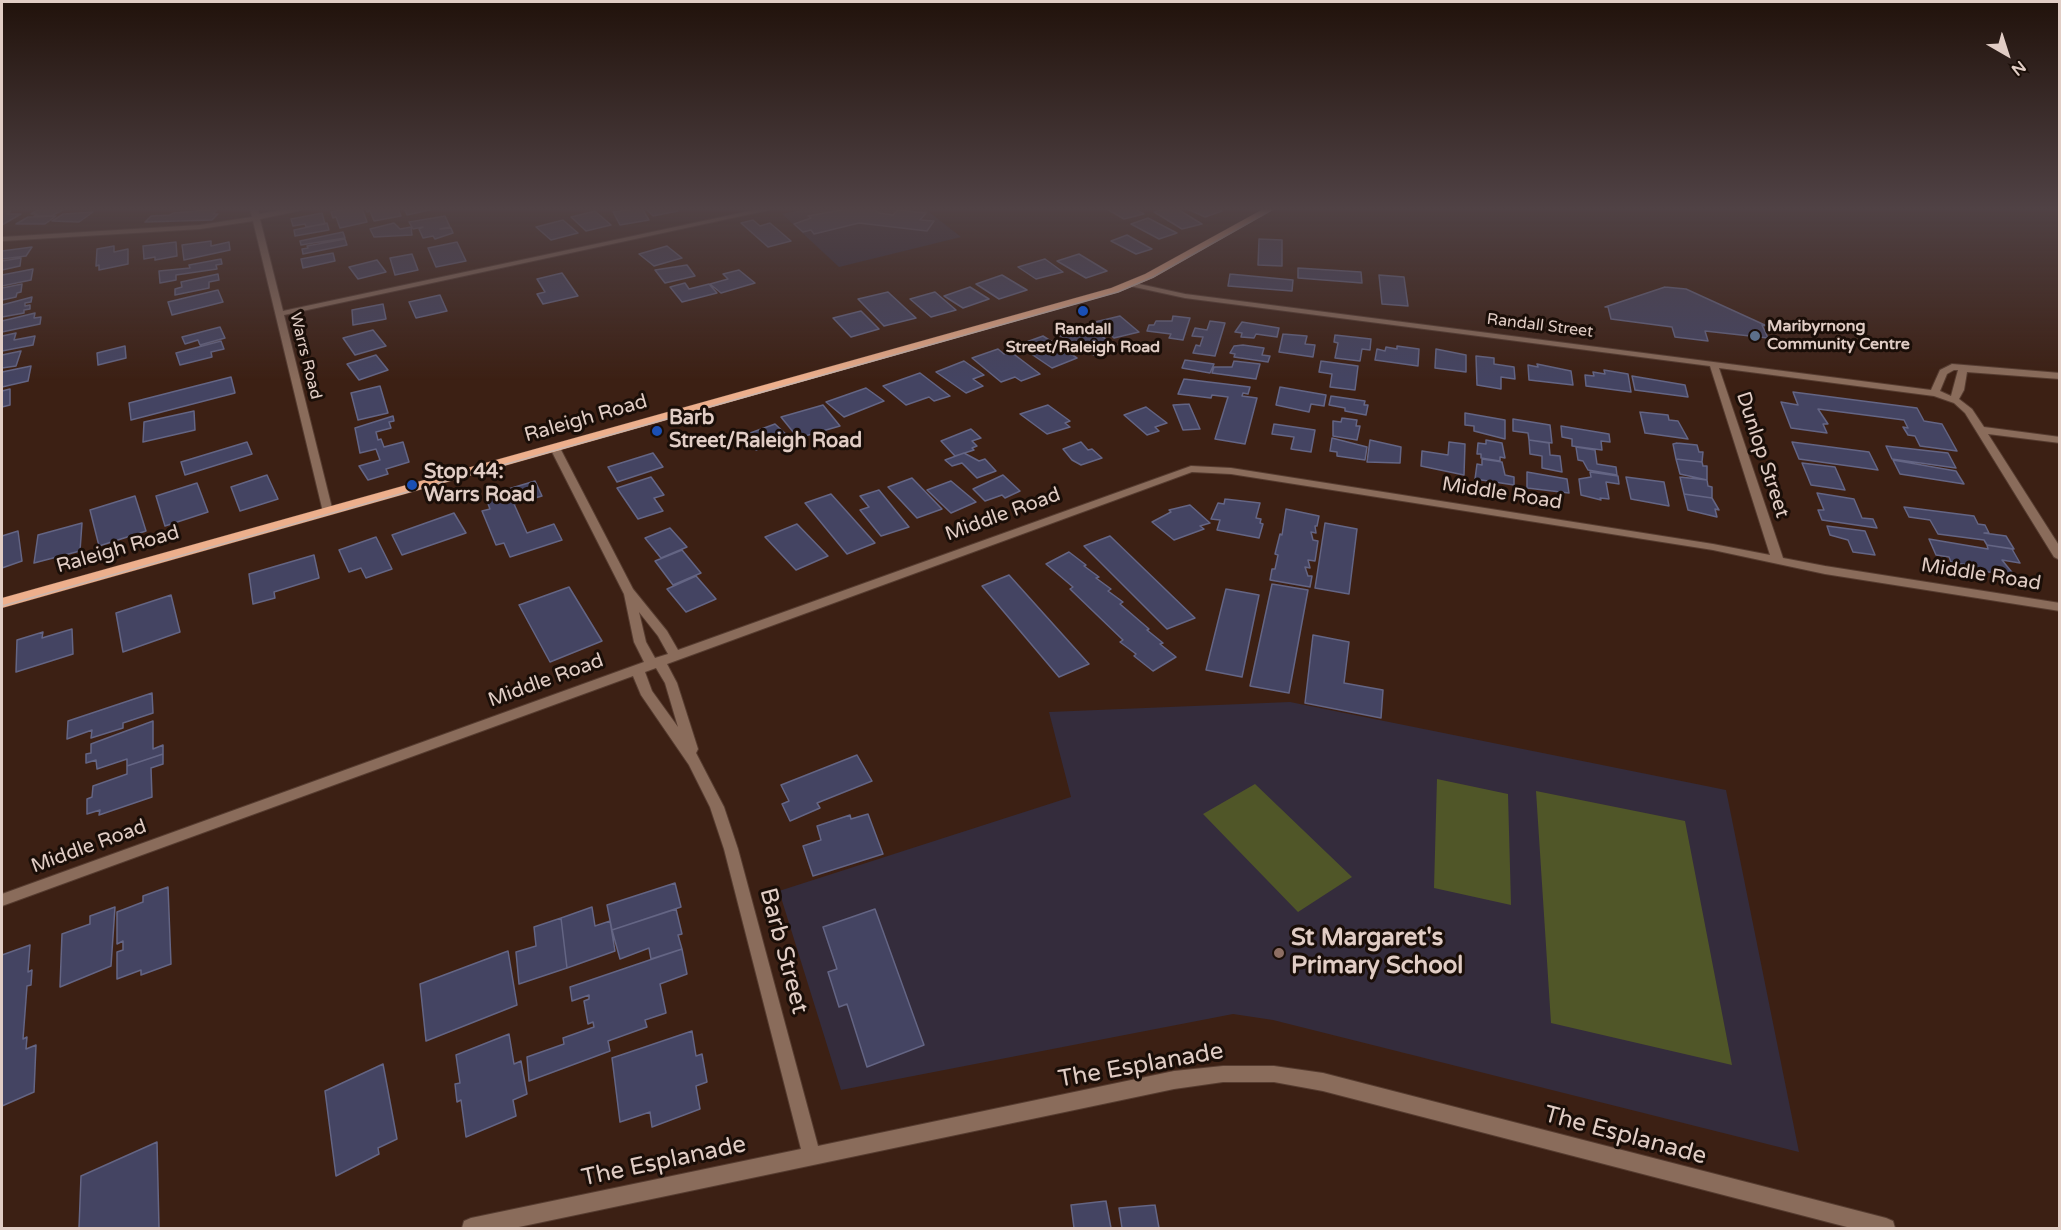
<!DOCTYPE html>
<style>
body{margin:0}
#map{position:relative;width:2061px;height:1230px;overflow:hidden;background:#3c2014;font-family:"Varela Round",sans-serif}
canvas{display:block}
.frame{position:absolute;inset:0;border:3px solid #e1cdc5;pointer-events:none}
.north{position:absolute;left:1977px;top:24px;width:60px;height:60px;-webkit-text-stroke:4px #1a0e08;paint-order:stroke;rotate:141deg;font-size:16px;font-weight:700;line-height:24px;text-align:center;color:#e1cdc5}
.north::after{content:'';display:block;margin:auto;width:21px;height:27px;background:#e1cdc5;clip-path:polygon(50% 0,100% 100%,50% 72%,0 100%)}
</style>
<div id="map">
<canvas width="2061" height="1230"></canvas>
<div class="frame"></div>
<div class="north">N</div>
</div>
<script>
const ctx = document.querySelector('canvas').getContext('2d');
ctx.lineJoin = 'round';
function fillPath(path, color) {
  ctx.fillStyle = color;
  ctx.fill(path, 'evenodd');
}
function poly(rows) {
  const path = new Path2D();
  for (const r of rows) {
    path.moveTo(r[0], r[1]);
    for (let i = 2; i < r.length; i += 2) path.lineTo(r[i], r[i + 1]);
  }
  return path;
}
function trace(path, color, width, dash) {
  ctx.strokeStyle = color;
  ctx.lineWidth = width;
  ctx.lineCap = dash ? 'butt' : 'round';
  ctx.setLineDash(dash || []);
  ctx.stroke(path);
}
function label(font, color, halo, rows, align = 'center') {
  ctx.font = font + ' "Varela Round",sans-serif';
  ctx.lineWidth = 6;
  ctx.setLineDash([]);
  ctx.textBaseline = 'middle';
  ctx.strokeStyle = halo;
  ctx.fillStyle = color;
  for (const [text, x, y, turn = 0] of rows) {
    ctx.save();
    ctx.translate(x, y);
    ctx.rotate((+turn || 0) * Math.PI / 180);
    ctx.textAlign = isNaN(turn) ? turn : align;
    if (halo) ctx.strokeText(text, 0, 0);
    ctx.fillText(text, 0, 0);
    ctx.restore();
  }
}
const education = poly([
 [809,208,924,208,961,237,839,267,782,214],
 [1290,702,1726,790,1799,1152,1273,1020,1233,1014,841,1090,779,891,1071,797,1049,712]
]);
const green = poly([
 [1437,779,1508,794,1511,905,1434,888],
 [1255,784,1352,877,1298,912,1203,814],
 [1536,791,1685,821,1732,1065,1551,1023]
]);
const building = poly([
 [67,208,51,216,34,216,37,214,31,214,39,209,67,208],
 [349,208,362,208,367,222,340,228,336,217,333,218,331,212,349,208],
 [365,208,398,208,401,216,374,221,370,211,367,212,365,208],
 [404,208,433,208,434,209,407,215,404,208],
 [642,208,649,220,620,225,613,212,642,208],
 [645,208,675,208,678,211,653,216,645,208],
 [846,208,872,208,879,213,893,215,898,210,926,213,920,220,934,221,927,231,859,223,814,234,811,230,803,232,794,224,811,218,808,216,847,209,846,208],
 [1105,208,1133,208,1144,214,1124,219,1105,208],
 [1169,208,1176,208,1202,224,1182,229,1154,212,1169,208],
 [1185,208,1214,208,1222,211,1205,217,1185,208],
 [218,209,213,214,218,214,212,220,145,222,151,216,170,215,173,213,218,209],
 [2,211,11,211,7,214,21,214,2,225,2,211],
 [595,211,611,225,586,231,571,217,595,211],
 [93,212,79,222,52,221,63,214,93,212],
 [322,213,325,224,306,227,305,224,293,226,291,219,322,213],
 [56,216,45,224,16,224,28,217,56,216],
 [445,216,450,227,440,229,451,228,453,233,435,239,433,236,423,238,419,229,423,227,413,229,409,222,445,216],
 [1148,218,1177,233,1159,239,1131,224,1148,218],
 [563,220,578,233,551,240,536,227,563,220],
 [753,220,760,226,770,223,791,241,768,247,741,223,753,220],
 [327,223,329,230,295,236,294,230,327,223],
 [394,223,400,229,411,227,412,235,374,237,370,229,394,223],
 [343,232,345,238,301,245,300,241,343,232],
 [1127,235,1152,249,1136,254,1111,241,1127,235],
 [345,239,347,245,303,254,302,249,308,248,307,246,345,239],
 [1259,239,1282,240,1282,266,1258,265,1259,239],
 [211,241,211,246,229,242,230,250,184,260,182,245,211,241],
 [176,242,177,256,155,260,155,257,144,259,143,246,176,242],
 [457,242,466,261,436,267,428,248,457,242],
 [114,246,114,252,128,249,128,264,99,270,99,265,96,266,97,249,114,246],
 [667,246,682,258,654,266,639,254,667,246],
 [32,247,26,256,2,259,2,251,32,247],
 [333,253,335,261,303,268,301,259,333,253],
 [412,254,418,270,395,275,390,258,412,254],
 [1079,254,1107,271,1086,278,1057,261,1079,254],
 [21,258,20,266,2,270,2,261,21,258],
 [221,259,222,264,216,265,217,269,176,275,176,280,160,283,159,271,190,268,189,265,221,259],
 [1045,259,1063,272,1036,279,1018,267,1045,259],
 [377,260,386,272,358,279,349,267,377,260],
 [687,265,695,276,665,283,655,270,687,265],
 [1298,268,1361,272,1362,283,1298,278,1298,268],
 [33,269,31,280,2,286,2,275,33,269],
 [739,270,755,283,721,293,710,284,728,279,723,274,739,270],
 [562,273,578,296,543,304,537,294,545,292,537,279,562,273],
 [218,274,219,280,209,282,209,288,175,295,175,289,182,287,181,282,218,274],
 [1230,274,1293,280,1292,291,1228,286,1230,274],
 [1002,275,1027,290,999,299,976,284,1002,275],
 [1379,275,1404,277,1408,306,1382,304,1379,275],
 [685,283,689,289,709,284,717,293,682,302,670,287,685,283],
 [22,284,21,292,17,293,16,297,2,300,2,288,22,284],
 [970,287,989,299,963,308,944,296,970,287],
 [1665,287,1686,289,1767,326,1762,325,1768,338,1705,331,1708,341,1675,337,1672,327,1611,319,1608,307,1605,307,1665,287],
 [218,290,223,302,172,315,168,302,218,290],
 [888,292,916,318,884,326,858,299,888,292],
 [935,292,956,310,931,317,910,299,935,292],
 [440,295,447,311,416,318,409,302,440,295],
 [32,297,31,302,25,303,25,306,30,305,30,309,24,310,24,313,2,317,2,305,32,297],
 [383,304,386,319,353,325,352,310,383,304],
 [861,311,879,329,851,337,833,318,861,311],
 [35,313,34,318,41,317,40,324,2,332,2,321,35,313],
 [1120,316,1139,332,1114,338,1095,322,1120,316],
 [1173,316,1190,318,1183,340,1169,338,1171,334,1147,331,1149,325,1154,325,1156,321,1172,321,1173,316],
 [1210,321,1225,323,1215,356,1193,353,1196,345,1200,346,1203,337,1192,336,1195,328,1207,330,1210,321],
 [1242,322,1279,328,1277,337,1256,334,1254,338,1241,337,1242,333,1235,332,1242,322],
 [1081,325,1117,345,1094,355,1059,335,1081,325],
 [220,327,225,338,200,345,198,340,185,344,182,337,220,327],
 [373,330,386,346,355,355,343,338,373,330],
 [16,333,14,340,35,336,33,345,2,351,2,336,16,333],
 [1283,334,1307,336,1305,344,1315,345,1313,357,1279,352,1283,334],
 [1335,335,1371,339,1370,350,1362,349,1360,361,1335,358,1338,343,1334,342,1335,335],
 [1043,336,1077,358,1052,368,1018,345,1043,336],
 [221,341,224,349,211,352,212,357,180,365,176,353,221,341],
 [1243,345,1264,348,1262,355,1270,356,1268,362,1234,357,1235,354,1230,353,1234,346,1243,345],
 [125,346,126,358,98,365,97,353,125,346],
 [1397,346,1419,349,1418,366,1375,360,1377,349,1385,351,1386,347,1397,349,1397,346],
 [998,349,1004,354,1011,352,1040,374,1021,381,1015,377,1001,382,972,358,998,349],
 [1436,349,1466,355,1466,372,1435,368,1436,349],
 [21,351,16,366,2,368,2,355,21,351],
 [376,355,388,370,359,380,347,364,376,355],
 [1476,356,1494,358,1494,364,1514,367,1515,379,1501,377,1501,389,1477,385,1476,356],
 [1185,360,1214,364,1210,373,1182,368,1185,360],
 [964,361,984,375,973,379,983,386,966,393,936,372,964,361],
 [1234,361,1260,364,1256,379,1212,373,1214,367,1232,367,1234,361],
 [1321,361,1358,366,1355,390,1330,387,1332,374,1319,372,1321,361],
 [1537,364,1571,371,1573,385,1529,380,1528,365,1538,367,1537,364],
 [31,366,28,381,2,387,2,372,31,366],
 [1604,370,1628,374,1631,392,1586,386,1585,375,1594,376,1593,372,1605,374,1604,370],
 [920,373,950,396,934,401,929,397,906,405,883,386,920,373],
 [1632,376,1685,385,1688,397,1635,390,1632,376],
 [231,377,235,393,131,420,129,403,231,377],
 [1184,379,1250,387,1248,394,1243,393,1242,396,1257,398,1245,444,1215,439,1228,397,1212,395,1211,398,1178,394,1184,379],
 [380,386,388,413,358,420,351,393,380,386],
 [1280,387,1326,395,1324,406,1311,404,1309,412,1276,405,1280,387],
 [866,388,884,401,844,417,826,402,866,388],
 [10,389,10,405,2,407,2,391,10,389],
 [1793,392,1917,408,1924,421,1942,424,1957,451,1920,446,1915,436,1908,435,1903,427,1908,428,1904,420,1818,409,1828,424,1823,424,1827,433,1791,428,1781,402,1798,405,1793,392],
 [1331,396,1365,401,1364,405,1368,405,1366,415,1345,411,1345,408,1329,405,1331,396],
 [1189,404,1200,429,1183,430,1173,405,1189,404],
 [823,405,840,426,798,438,781,417,823,405],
 [1048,405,1070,421,1065,423,1070,427,1047,434,1020,414,1048,405],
 [1146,407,1167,423,1155,427,1159,431,1147,435,1124,415,1146,407],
 [194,411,195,430,143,442,144,422,194,411],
 [1640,412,1668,415,1669,420,1678,421,1688,439,1645,433,1640,412],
 [1465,413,1505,420,1505,439,1474,431,1474,426,1465,425,1465,413],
 [393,416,394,421,389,422,391,428,376,432,378,440,381,439,384,447,403,442,409,462,386,469,388,474,368,480,359,466,380,460,376,449,360,453,355,428,393,416],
 [1342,418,1357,420,1356,426,1360,426,1357,440,1333,436,1333,421,1341,422,1342,418],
 [1513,419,1550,425,1552,443,1529,440,1528,433,1513,431,1513,419],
 [775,424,790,438,756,450,742,436,775,424],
 [1274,424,1315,430,1311,452,1291,449,1294,437,1272,434,1274,424],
 [1561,426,1609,434,1610,442,1601,441,1602,450,1572,446,1572,439,1562,437,1561,426],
 [971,429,981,438,972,441,977,446,972,448,974,450,955,456,941,441,971,429],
 [1332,438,1367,447,1365,460,1337,456,1337,452,1330,451,1332,438],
 [1370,440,1401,447,1400,463,1367,462,1370,440],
 [1486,440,1502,443,1505,458,1500,457,1500,461,1481,458,1481,454,1477,454,1478,443,1486,444,1486,440],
 [1529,440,1549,443,1550,455,1560,456,1562,472,1542,468,1542,456,1530,454,1529,440],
 [247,442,252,454,185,475,181,462,247,442],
 [1081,442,1088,450,1092,449,1102,458,1081,465,1072,460,1063,449,1081,442],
 [1449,442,1465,444,1464,475,1421,466,1422,451,1448,455,1449,442],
 [1792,442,1869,452,1878,470,1799,459,1792,442],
 [1677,443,1697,445,1699,452,1703,452,1702,462,1676,459,1673,444,1677,443],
 [1886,446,1948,453,1956,468,1892,459,1886,446],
 [1576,447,1595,450,1597,464,1616,467,1617,475,1588,470,1583,461,1578,460,1576,447],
 [653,453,663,467,617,482,608,467,653,453],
 [964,453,979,461,985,459,996,471,977,478,962,463,952,466,945,460,964,453],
 [1482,459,1502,462,1505,475,1514,477,1514,485,1475,479,1477,464,1482,465,1482,459],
 [1676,459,1702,462,1703,466,1707,466,1707,480,1680,474,1676,459],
 [1893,460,1956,471,1964,484,1900,474,1893,460],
 [1802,463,1835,467,1845,490,1811,485,1802,463],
 [1527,472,1567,479,1569,493,1527,488,1527,472],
 [1590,472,1618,476,1619,484,1606,482,1609,499,1600,498,1601,500,1581,495,1579,479,1591,477,1590,472],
 [267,475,278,499,240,511,231,487,267,475],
 [1003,475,1020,491,1005,498,1002,495,985,501,973,489,1003,475],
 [651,477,664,495,654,498,663,511,638,519,617,488,651,477],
 [1626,477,1664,482,1669,506,1631,499,1626,477],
 [1680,477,1707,480,1708,486,1712,487,1712,498,1684,494,1680,477],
 [912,478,942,509,917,518,888,487,912,478],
 [535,481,542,496,514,504,527,533,554,524,562,540,510,557,504,543,496,545,482,511,490,509,485,496,535,481],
 [951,481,976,502,951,513,927,490,951,481],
 [197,483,208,512,165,526,156,496,197,483],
 [879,490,909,527,881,536,860,510,869,507,860,496,879,490],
 [1817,493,1854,499,1862,518,1873,519,1877,528,1822,520,1818,510,1824,510,1817,493],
 [831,494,875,543,847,554,805,503,831,494],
 [1684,494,1712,498,1719,510,1715,509,1717,517,1688,510,1684,494],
 [135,496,146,531,99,546,90,510,135,496],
 [1225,499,1260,503,1256,518,1261,519,1260,523,1263,524,1259,538,1217,530,1220,520,1211,519,1218,503,1224,504,1225,499],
 [1190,505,1210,523,1200,526,1204,529,1174,540,1152,522,1171,512,1169,510,1190,505],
 [1904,507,1974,516,1978,524,1985,525,1989,533,1984,533,2006,536,2014,549,1987,545,1984,540,1938,534,1930,520,1909,517,1904,507],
 [1286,509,1319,516,1317,526,1315,526,1316,533,1311,532,1313,540,1318,541,1315,561,1308,560,1310,568,1305,567,1308,576,1312,576,1310,587,1270,580,1272,569,1275,569,1278,555,1275,554,1280,534,1282,535,1286,509],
 [454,513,466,533,402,555,392,535,454,513],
 [82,523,80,551,34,563,38,535,82,523],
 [1325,523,1357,529,1349,594,1315,588,1325,523],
 [797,524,828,556,796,570,765,537,797,524],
 [1827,526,1865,531,1875,555,1853,552,1848,540,1830,535,1827,526],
 [670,528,687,547,661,558,645,538,670,528],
 [18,531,22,561,2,568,2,536,18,531],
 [1110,536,1195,618,1167,629,1084,546,1110,536],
 [376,537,392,569,366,578,361,568,349,572,339,550,376,537],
 [1929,539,1988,549,1987,545,2012,549,2020,563,2002,560,2015,576,1976,570,1973,566,1951,562,1949,557,1936,555,1929,539],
 [682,550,701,573,673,585,655,561,682,550],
 [1069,552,1086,565,1084,566,1099,577,1096,578,1111,589,1108,591,1123,602,1120,604,1149,629,1147,630,1163,643,1160,644,1176,657,1153,671,1134,656,1136,654,1120,642,1123,640,1070,589,1073,587,1046,564,1069,552],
 [314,555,319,578,274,592,275,598,253,604,249,574,314,555],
 [1009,575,1089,664,1059,677,982,586,1009,575],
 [696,576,716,599,686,612,667,589,696,576],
 [1272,584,1308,590,1289,693,1250,686,1272,584],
 [569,587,602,641,550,662,519,605,569,587],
 [1226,589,1259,595,1242,677,1206,670,1226,589],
 [171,595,180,632,123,652,116,613,171,595],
 [72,629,73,654,16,672,17,640,43,632,42,638,72,629],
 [1313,635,1349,642,1344,683,1383,690,1381,718,1305,703,1313,635],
 [152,693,153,713,123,723,123,728,91,738,92,730,67,739,68,721,152,693],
 [153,721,153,749,163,745,163,754,127,766,127,759,97,769,96,760,86,763,86,754,91,753,91,744,153,721],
 [163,754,163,764,151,768,152,797,99,815,100,810,87,814,87,799,92,797,93,786,127,774,127,766,163,754],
 [857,755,872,781,817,803,820,808,790,821,782,804,789,801,781,785,857,755],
 [868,814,883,854,813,876,803,846,821,840,817,826,850,815,851,819,868,814],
 [675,883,681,907,612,930,607,905,675,883],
 [168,887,171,964,141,975,141,970,117,979,117,952,123,950,123,941,117,944,117,912,143,902,143,896,168,887],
 [115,907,111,966,60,987,62,934,90,924,90,916,115,907],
 [592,907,595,926,610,921,615,951,567,968,561,918,592,907],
 [676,909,682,934,678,935,682,949,651,959,649,948,620,959,612,930,676,909],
 [875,909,924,1045,867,1067,847,1004,839,1007,828,972,837,969,823,927,875,909],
 [561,918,567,968,519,984,516,952,536,946,534,927,561,918],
 [30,945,28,972,32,970,31,985,27,986,23,1039,27,1037,26,1049,36,1045,34,1092,2,1106,2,955,30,945],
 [682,949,687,974,660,984,666,1013,645,1020,647,1027,608,1041,610,1051,529,1081,527,1057,564,1044,563,1038,594,1027,593,1022,588,1024,584,1001,589,999,589,995,572,1001,570,987,682,949],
 [508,951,517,1005,426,1041,420,984,508,951],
 [692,1031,696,1056,702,1054,707,1082,696,1086,700,1109,652,1127,650,1112,620,1122,612,1058,692,1031],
 [509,1034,514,1064,521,1061,527,1094,513,1100,516,1116,466,1137,461,1100,457,1102,455,1084,460,1083,456,1055,509,1034],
 [383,1064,397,1139,378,1148,379,1154,336,1176,325,1091,383,1064],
 [157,1142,159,1228,79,1228,81,1176,157,1142],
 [1106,1201,1111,1228,1074,1228,1071,1205,1106,1201],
 [1155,1205,1159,1228,1122,1228,1119,1208,1155,1205]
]);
const street = poly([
 [250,208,258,208,259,214,295,208,311,208,260,219,283,311,764,208,778,208,284,315,333,512,328,515,323,512,253,221,200,229,2,241,2,237,200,225,252,217,250,208],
 [1130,282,1185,294,1931,390,1940,370,1952,364,2060,373,2060,379,1967,372,1964,390,1959,399,1972,409,1984,427,2060,437,2060,443,1988,434,2060,547,2060,560,2054,557,1965,413,1954,403,1934,396,1719,368,1783,558,1825,566,2060,603,2060,611,1825,574,1713,550,1231,474,1192,472,667,664,677,683,698,749,696,753,724,807,738,849,818,1146,1174,1071,1223,1066,1274,1066,1323,1073,1886,1218,1893,1221,1895,1228,1851,1228,1323,1091,1274,1082,1223,1082,1174,1089,514,1228,462,1228,464,1221,471,1218,801,1149,724,849,710,807,689,765,641,695,633,676,2,906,2,894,644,662,634,642,624,594,550,448,555,445,560,448,633,589,667,631,678,650,1191,466,1231,468,1713,544,1770,555,1710,366,1185,298,1130,286,1130,282],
 [1954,370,1958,370,1951,396,1940,391,1947,374,1954,370],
 [639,612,658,636,668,654,655,658,646,642,639,612],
 [656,668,665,683,678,727,652,691,645,672,656,668]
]);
const primary = poly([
 [1265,208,1276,208,1153,278,1119,292,2,608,2,598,1111,288,1145,274,1265,208]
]);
const tram = poly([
 [2,606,1118,292,1153,277,1275,208]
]);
const markers = [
 [1083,311,6,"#1a4fb4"],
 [1755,336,6,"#5c6f8a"],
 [657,431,6,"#1a4fb4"],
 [412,485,6,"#1a4fb4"],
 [1279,953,6,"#8d6e63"]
];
const farStreetnames = [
 ["Randall Street",1540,326,7],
 ["Warrs Road",305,356,76]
];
const farPoinames = [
 ["Maribyrnong",1767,327],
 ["Community Centre",1767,345],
 ["Randall",1083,330,"center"],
 ["Street/Raleigh Road",1083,348,"center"]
];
const streetNames = [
 ["Raleigh Road",586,419,-16],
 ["Dunlop Street",1762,455,72],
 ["Middle Road",1502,494,9],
 ["Middle Road",1003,515,-20],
 ["Raleigh Road",118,550,-16],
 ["Middle Road",1981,575,9],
 ["Middle Road",546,681,-20],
 ["Middle Road",89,847,-20]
];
const poiNames = [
 ["Barb",669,419],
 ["Street/Raleigh Road",669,442],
 ["Stop 44:",424,473],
 ["Warrs Road",424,496]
];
const nearPoinames = [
 ["St Margaret's",1291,939],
 ["Primary School",1291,967]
];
const nearStreetnames = [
 ["Barb Street",783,951,75],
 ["The Esplanade",1141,1066,-10],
 ["The Esplanade",1625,1136,15],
 ["The Esplanade",664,1162,-12]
];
fillPath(education, '#342c3c');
fillPath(green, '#505628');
fillPath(building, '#444462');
trace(building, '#646584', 1.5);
trace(street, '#563c30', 2);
trace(primary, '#563c30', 1);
fillPath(street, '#8a6c5b');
fillPath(primary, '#edaf8c');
trace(tram, '#cbb6ad', 1.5);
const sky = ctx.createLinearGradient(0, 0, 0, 380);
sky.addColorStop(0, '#21120b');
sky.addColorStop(0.55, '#504245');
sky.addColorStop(1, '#50424500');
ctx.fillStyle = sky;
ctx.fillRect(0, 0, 2061, 380);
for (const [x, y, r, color] of markers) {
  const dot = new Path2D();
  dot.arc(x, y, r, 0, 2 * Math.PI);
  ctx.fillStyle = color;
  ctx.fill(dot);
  trace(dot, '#1a0e08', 2);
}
label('16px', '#e1cdc5', '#1a0e08', farStreetnames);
label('bold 16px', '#e1cdc5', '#1a0e08', farPoinames, 'left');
label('20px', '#e1cdc5', '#1a0e08', streetNames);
label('bold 20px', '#e1cdc5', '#1a0e08', poiNames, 'left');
label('bold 24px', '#e1cdc5', '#1a0e08', nearPoinames, 'left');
label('24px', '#e1cdc5', '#1a0e08', nearStreetnames);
</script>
